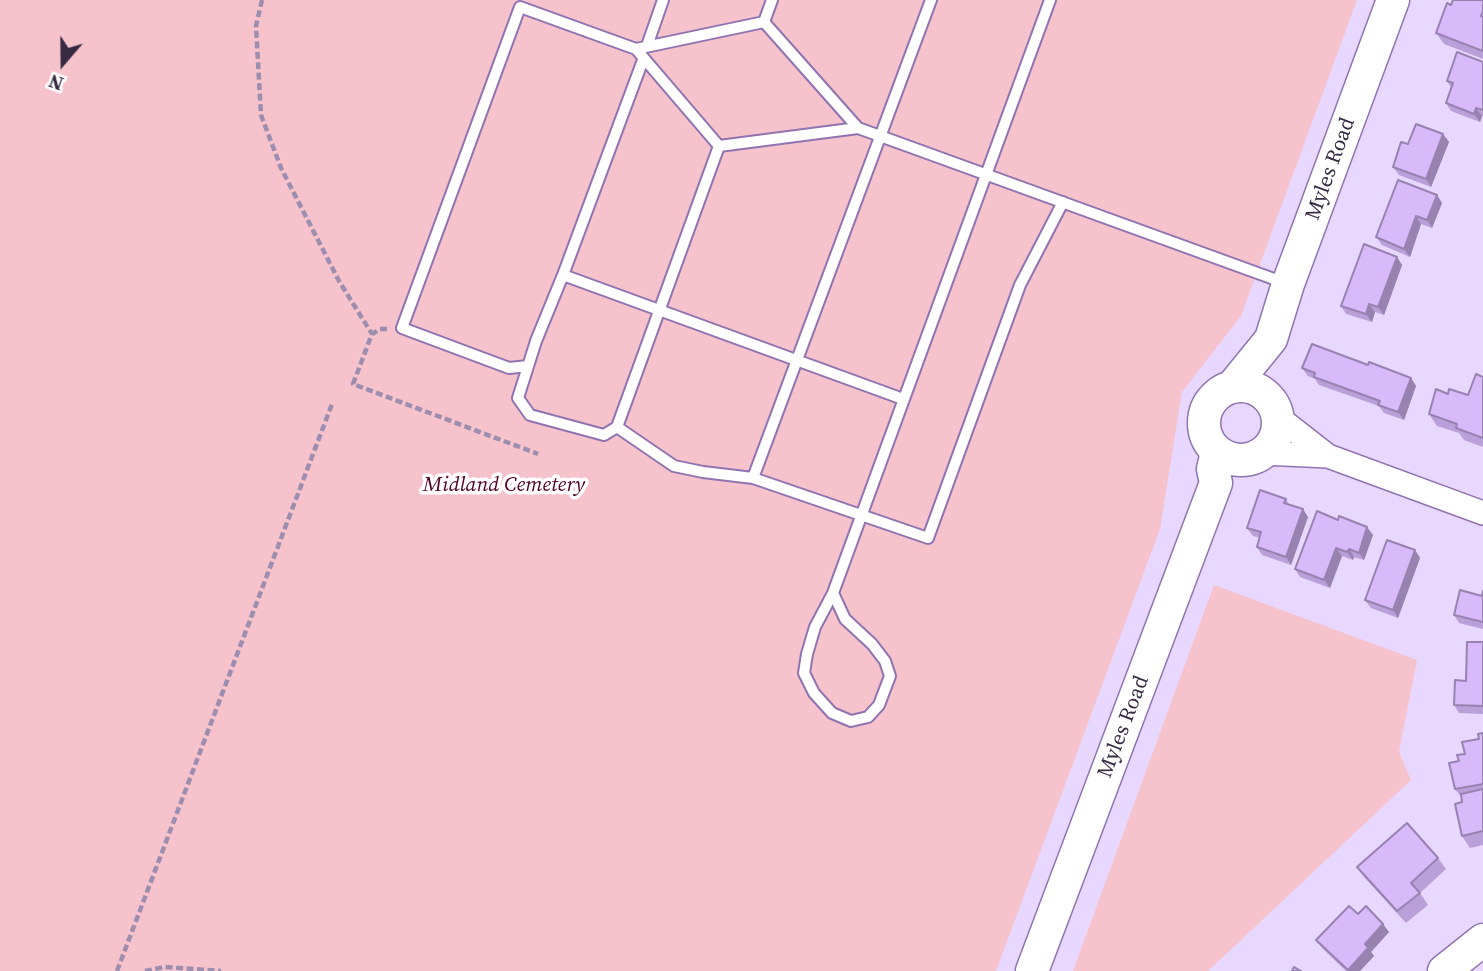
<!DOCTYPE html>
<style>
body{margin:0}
#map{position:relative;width:1483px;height:971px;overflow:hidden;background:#e8d7fe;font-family:"Source Serif 4",serif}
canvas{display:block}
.north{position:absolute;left:28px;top:28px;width:70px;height:70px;-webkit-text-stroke:5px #fff;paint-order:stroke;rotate:200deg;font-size:19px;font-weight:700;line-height:28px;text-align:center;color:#372b44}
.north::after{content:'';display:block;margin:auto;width:24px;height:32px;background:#372b44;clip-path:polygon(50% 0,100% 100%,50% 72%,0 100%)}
</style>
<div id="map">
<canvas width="1483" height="971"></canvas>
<div class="north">N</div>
</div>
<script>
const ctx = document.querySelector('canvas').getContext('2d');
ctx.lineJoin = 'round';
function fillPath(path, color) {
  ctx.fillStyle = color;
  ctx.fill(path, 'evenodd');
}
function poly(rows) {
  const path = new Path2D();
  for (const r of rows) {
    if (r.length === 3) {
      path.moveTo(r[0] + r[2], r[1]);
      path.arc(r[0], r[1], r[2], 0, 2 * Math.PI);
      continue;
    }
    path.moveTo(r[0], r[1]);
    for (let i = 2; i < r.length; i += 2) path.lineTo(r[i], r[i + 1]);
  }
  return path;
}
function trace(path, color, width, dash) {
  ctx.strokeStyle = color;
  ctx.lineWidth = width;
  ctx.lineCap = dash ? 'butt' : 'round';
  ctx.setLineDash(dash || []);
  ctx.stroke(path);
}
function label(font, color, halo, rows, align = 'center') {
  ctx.font = font + ' "Source Serif 4",serif';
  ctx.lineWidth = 7;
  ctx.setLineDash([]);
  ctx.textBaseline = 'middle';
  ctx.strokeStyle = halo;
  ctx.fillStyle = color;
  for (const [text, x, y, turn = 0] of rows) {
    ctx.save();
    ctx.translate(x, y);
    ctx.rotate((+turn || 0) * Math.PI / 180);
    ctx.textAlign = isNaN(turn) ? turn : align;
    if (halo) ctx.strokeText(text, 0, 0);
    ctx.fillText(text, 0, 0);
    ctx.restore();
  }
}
const green = poly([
 [0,0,1357,0,1241,316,1182,392,1160,529,996,971,0,971],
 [1214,585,1417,660,1399,752,1411,780,1208,971,1073,971]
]);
const path = poly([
 [262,0,256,26,261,115,281,168,339,281,372,334],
 [387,329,380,329,372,334,353,384,538,454],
 [117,971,332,404],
 [145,971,165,967,221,971]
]);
const lane = poly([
 [764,22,772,0],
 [647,46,663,0],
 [643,60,563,275,903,399],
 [858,128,764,22,636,49,719,146,858,128,1285,283],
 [719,146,617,427,674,466,703,472,753,478,928,538,1020,285,1063,202],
 [563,275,536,341,518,398,530,415,604,435,617,427],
 [528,366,509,368,402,328,520,7,636,49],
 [753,478,931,0],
 [833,593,845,619,872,644,885,661,890,676,879,705,868,717,851,721,832,713,814,693,804,673,807,654,815,627,833,593,1050,0]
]);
const street = poly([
 [1278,417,1328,456],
 [1263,453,1328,456,1483,513]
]);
const secondary = poly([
 [1241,423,37],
 [1232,387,1271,339,1288,284,1393,0],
 [1032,971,1216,483,1213,469,1217,452],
 [1444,971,1483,940]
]);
const wall = poly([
 [1483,0,1483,59,1444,44,1436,33,1451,5],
 [1483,62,1483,116,1482,116,1480,122,1451,111,1446,103,1451,87,1447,81],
 [1443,134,1449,142,1431,187,1399,175,1393,167],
 [1437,195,1442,203,1432,228,1421,224,1410,257,1382,245,1376,237],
 [1397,257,1402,265,1384,315,1375,312,1372,322,1346,314,1341,306],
 [1368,365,1411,378,1416,386,1404,420,1384,413,1379,406,1319,385,1315,379,1308,376,1302,368],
 [1483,377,1483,447,1464,440,1459,433,1437,426,1429,414,1448,394,1468,395],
 [1286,499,1289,505,1308,517,1291,565,1262,555,1257,547,1260,538,1253,536,1247,528],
 [1317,511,1373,535,1364,560,1354,557,1353,560,1342,556,1330,588,1300,577,1295,569],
 [1415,550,1420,558,1398,618,1371,608,1365,600],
 [1483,591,1483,629,1459,623,1454,615,1482,596],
 [1483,642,1483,714,1459,713,1454,705],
 [1483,733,1483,845,1470,848,1462,836,1462,802,1461,797,1455,789,1459,761,1479,739],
 [1438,858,1446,869,1420,893,1428,905,1406,923,1365,878,1357,867],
 [1358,914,1389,932,1371,952,1374,956,1360,971,1346,971,1322,948,1316,940]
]);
const shadedWall = poly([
 [1476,108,1482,116,1480,122,1474,114],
 [1443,134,1449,142,1431,187,1426,179],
 [1437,195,1442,203,1432,228,1427,220],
 [1416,216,1421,224,1410,257,1404,249],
 [1397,257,1402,265,1384,315,1378,307],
 [1369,304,1375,312,1372,322,1366,314],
 [1411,378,1416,386,1404,420,1398,412],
 [1303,509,1308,517,1291,565,1286,557],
 [1367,527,1373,535,1364,560,1359,553],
 [1336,548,1342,556,1330,588,1324,580],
 [1349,549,1354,557,1353,560,1347,552],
 [1415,550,1420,558,1398,618,1393,610],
 [1383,924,1389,932,1371,952,1374,956,1360,971,1349,971,1348,970,1365,944]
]);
const building = poly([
 [1453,0,1483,0,1483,11,1481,16,1483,17,1483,51,1436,33,1447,3,1451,5,1453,0],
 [1457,52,1483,62,1483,110,1476,108,1474,114,1446,103,1453,83,1447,81,1457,52],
 [1416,124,1443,134,1426,179,1393,167,1401,142,1408,144,1416,124],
 [1398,180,1437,195,1427,220,1416,216,1404,249,1376,237,1398,180],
 [1364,244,1397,257,1378,307,1369,304,1366,314,1341,306,1364,244],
 [1312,344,1368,365,1369,362,1411,378,1398,412,1378,405,1380,401,1314,377,1315,373,1302,368,1312,344],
 [1476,374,1483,377,1483,438,1456,428,1457,424,1429,414,1436,389,1448,394,1449,389,1468,395,1476,374],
 [1260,490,1286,499,1284,503,1303,509,1286,557,1257,547,1261,532,1247,528,1260,490],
 [1317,511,1338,520,1339,516,1367,527,1359,553,1349,549,1347,552,1336,548,1324,580,1295,569,1317,511],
 [1387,540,1415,550,1393,610,1365,600,1387,540],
 [1460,590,1482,596,1483,591,1483,622,1454,615,1460,590],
 [1467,642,1483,642,1483,706,1454,705,1455,680,1466,681,1467,642],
 [1483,733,1483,784,1455,789,1449,763,1459,761,1457,755,1465,754,1462,742,1479,739,1478,734,1483,733],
 [1483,789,1483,831,1462,836,1455,804,1462,802,1461,794,1483,789],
 [1407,823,1438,858,1411,883,1420,893,1397,911,1357,867,1407,823],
 [1349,906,1358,914,1366,906,1383,924,1365,944,1368,948,1348,970,1316,940,1349,906],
 [1294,967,1301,971,1292,971,1294,967]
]);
const streetNames = [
 ["Myles Road",1331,169,-70],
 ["Myles Road",1124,727,-69]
];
const parkNames = [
 ["Midland Cemetery",504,486]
];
fillPath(green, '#f6c2cc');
trace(lane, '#9074b1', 14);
trace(street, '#9074b1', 26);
trace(secondary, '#9074b1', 35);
trace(path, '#9d8eaf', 4.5, [7, 3.5]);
trace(lane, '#fff', 10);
trace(street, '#fff', 23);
trace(secondary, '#fff', 32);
fillPath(wall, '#baa0d8');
fillPath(shadedWall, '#9782b0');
fillPath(building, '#d8bafb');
trace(building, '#9782b0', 2);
label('21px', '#372b44', '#fff', streetNames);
label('italic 21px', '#520222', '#fff', parkNames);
</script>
